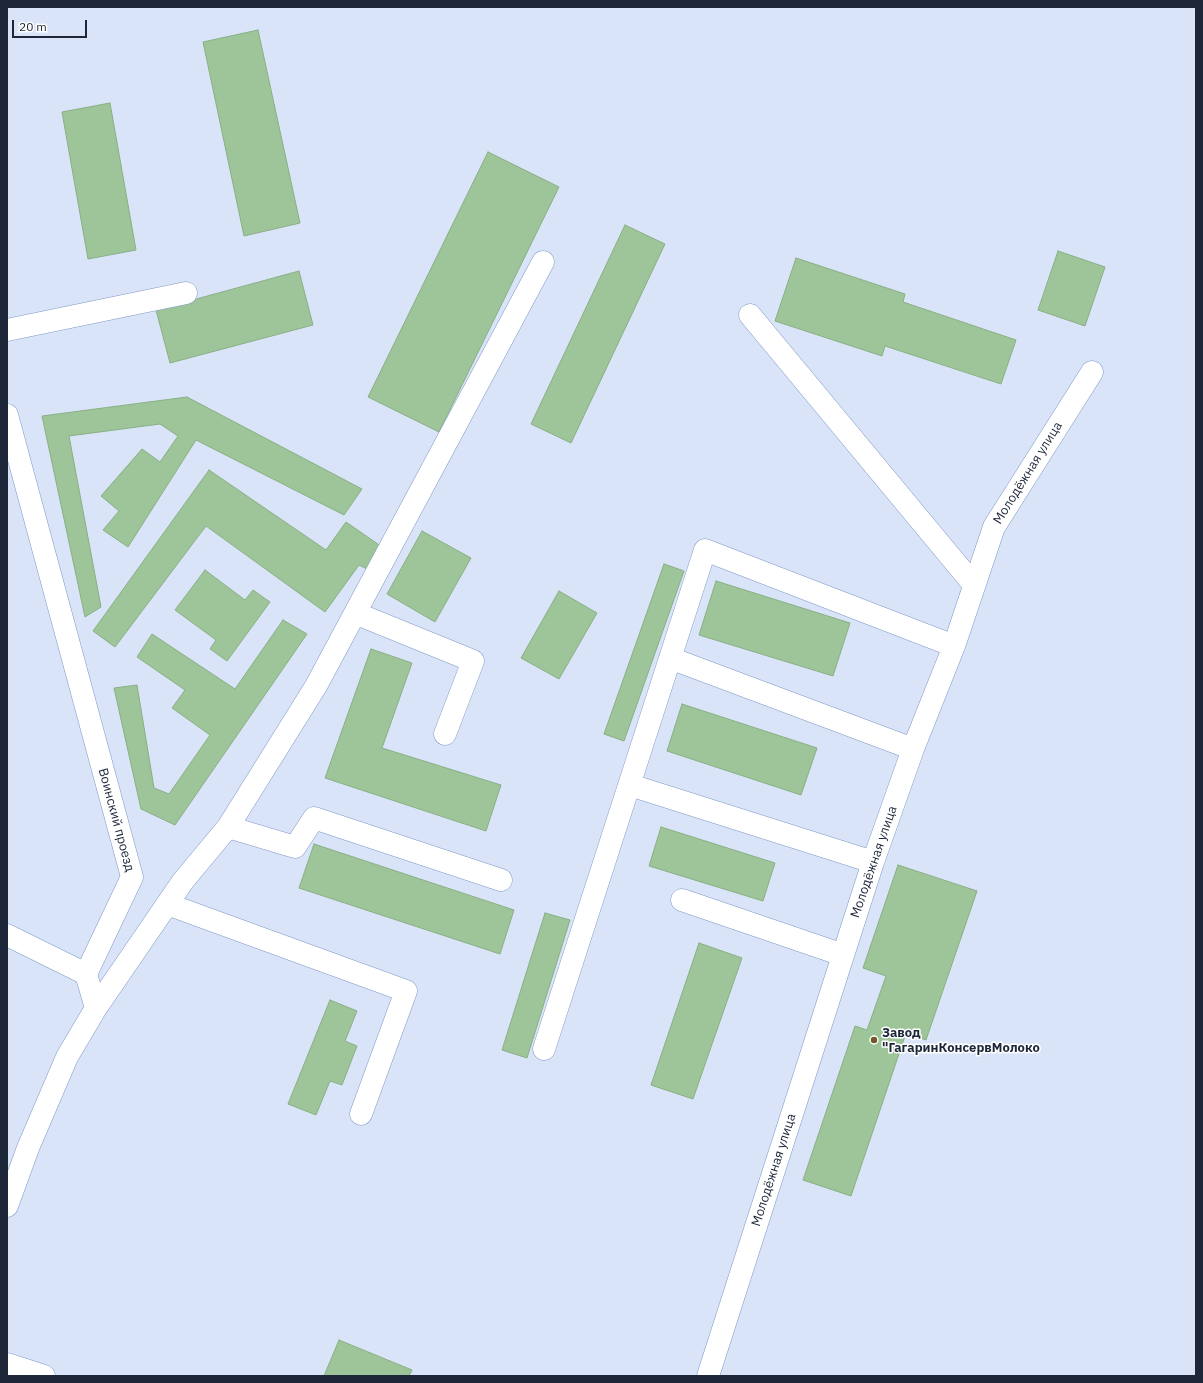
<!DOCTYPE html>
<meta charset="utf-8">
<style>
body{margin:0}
#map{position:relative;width:1203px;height:1383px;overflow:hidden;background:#d9e4f8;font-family:"IBM Plex Sans",sans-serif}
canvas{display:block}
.frame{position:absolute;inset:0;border:8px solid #1d2739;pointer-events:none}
.scale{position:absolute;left:12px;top:20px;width:75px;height:18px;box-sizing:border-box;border:2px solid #1d2739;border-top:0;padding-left:5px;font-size:12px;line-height:14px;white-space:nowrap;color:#1d2739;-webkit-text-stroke:3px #fff;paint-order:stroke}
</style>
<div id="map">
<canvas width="1203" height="1383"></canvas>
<div class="frame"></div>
<div class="scale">20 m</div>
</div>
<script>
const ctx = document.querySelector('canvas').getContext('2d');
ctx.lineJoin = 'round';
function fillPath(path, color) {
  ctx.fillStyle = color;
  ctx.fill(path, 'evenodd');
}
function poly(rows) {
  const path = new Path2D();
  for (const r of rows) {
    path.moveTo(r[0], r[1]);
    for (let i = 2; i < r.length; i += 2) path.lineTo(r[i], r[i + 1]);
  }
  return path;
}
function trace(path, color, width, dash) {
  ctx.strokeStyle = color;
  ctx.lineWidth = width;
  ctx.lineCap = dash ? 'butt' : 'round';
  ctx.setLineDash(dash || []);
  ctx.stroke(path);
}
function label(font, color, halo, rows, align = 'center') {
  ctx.font = font + ' "IBM Plex Sans",sans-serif';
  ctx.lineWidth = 3;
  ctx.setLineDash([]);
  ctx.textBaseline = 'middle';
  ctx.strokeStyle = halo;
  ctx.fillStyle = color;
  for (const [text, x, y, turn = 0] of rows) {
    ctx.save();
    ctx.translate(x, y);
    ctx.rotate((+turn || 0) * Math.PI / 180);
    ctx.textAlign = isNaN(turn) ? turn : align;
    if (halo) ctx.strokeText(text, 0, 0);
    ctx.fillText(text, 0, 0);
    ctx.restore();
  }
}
const building = poly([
 [258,30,300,223,244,236,203,42,258,30],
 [110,103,136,250,88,259,62,112,110,103],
 [488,152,559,187,439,432,368,397,488,152],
 [625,225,665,244,571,443,531,424,625,225],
 [1058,251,1105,267,1085,326,1038,310,1058,251],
 [796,258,905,294,903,302,1016,340,1001,384,885,346,882,356,775,321,796,258],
 [299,271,313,325,170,363,156,310,299,271],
 [187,397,362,489,344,515,196,440,128,547,103,530,119,511,101,496,142,449,160,462,178,436,160,424,69,436,101,607,85,617,42,416,187,397],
 [209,470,326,550,346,522,385,549,369,570,359,565,325,612,206,526,115,647,93,631,209,470],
 [422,531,471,558,435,622,387,594,422,531],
 [664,564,684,571,624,741,604,734,664,564],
 [205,570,245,600,253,590,270,602,227,661,210,649,216,640,175,610,205,570],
 [716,581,850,623,833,676,699,635,716,581],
 [559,591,597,613,559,679,521,658,559,591],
 [283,620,307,634,175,825,141,809,114,688,137,685,154,788,169,794,210,735,172,708,185,690,137,657,152,634,235,689,283,620],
 [371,649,412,663,382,748,501,785,486,831,325,778,371,649],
 [682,704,817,748,801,795,667,751,682,704],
 [661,827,775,863,763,901,649,866,661,827],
 [314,844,514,910,500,954,299,888,314,844],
 [898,865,977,891,926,1040,906,1033,851,1196,803,1180,855,1026,867,1030,886,976,863,968,898,865],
 [545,913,570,920,527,1058,502,1050,545,913],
 [699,943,742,958,693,1099,651,1085,699,943],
 [330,1000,357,1011,345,1041,357,1046,342,1085,330,1081,316,1115,288,1104,330,1000],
 [339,1340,412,1370,409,1376,324,1376,339,1340]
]);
const minor = poly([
 [750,315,974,585],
 [7,330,186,293],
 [7,415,132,877,86,974,96,1008,67,1057,28,1148,7,1206],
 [355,613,473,661,445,734],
 [670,658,913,749],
 [630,785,873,862],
 [228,827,295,847,314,818,501,880],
 [682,900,843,955],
 [167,904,406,991,361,1114],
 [7,935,86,974],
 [96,1008,183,881,228,827,316,686,543,262],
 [544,1049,705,550,954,646],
 [7,1364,44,1376],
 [708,1376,873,862,913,749,954,646,994,527,1092,372]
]);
const markers = [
 [874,1040,4,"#705829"]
];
const streetNames = [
 ["Молодёжная улица",1028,473,-58],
 ["Воинский проезд",116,820,75],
 ["Молодёжная улица",874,862,-71],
 ["Молодёжная улица",774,1170,-72]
];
const poiNames = [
 ["Завод",882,1033],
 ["\"ГагаринКонсервМолоко",882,1048]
];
fillPath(building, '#9ec599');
trace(building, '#88af84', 1);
trace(minor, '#8099c7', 23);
trace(minor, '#fff', 22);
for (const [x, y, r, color] of markers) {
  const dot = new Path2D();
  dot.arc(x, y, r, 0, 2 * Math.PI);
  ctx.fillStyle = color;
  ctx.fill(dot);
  trace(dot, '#fff', 1.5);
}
label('13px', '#1d2739', '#fff', streetNames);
label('bold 13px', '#1d2739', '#fff', poiNames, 'left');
</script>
